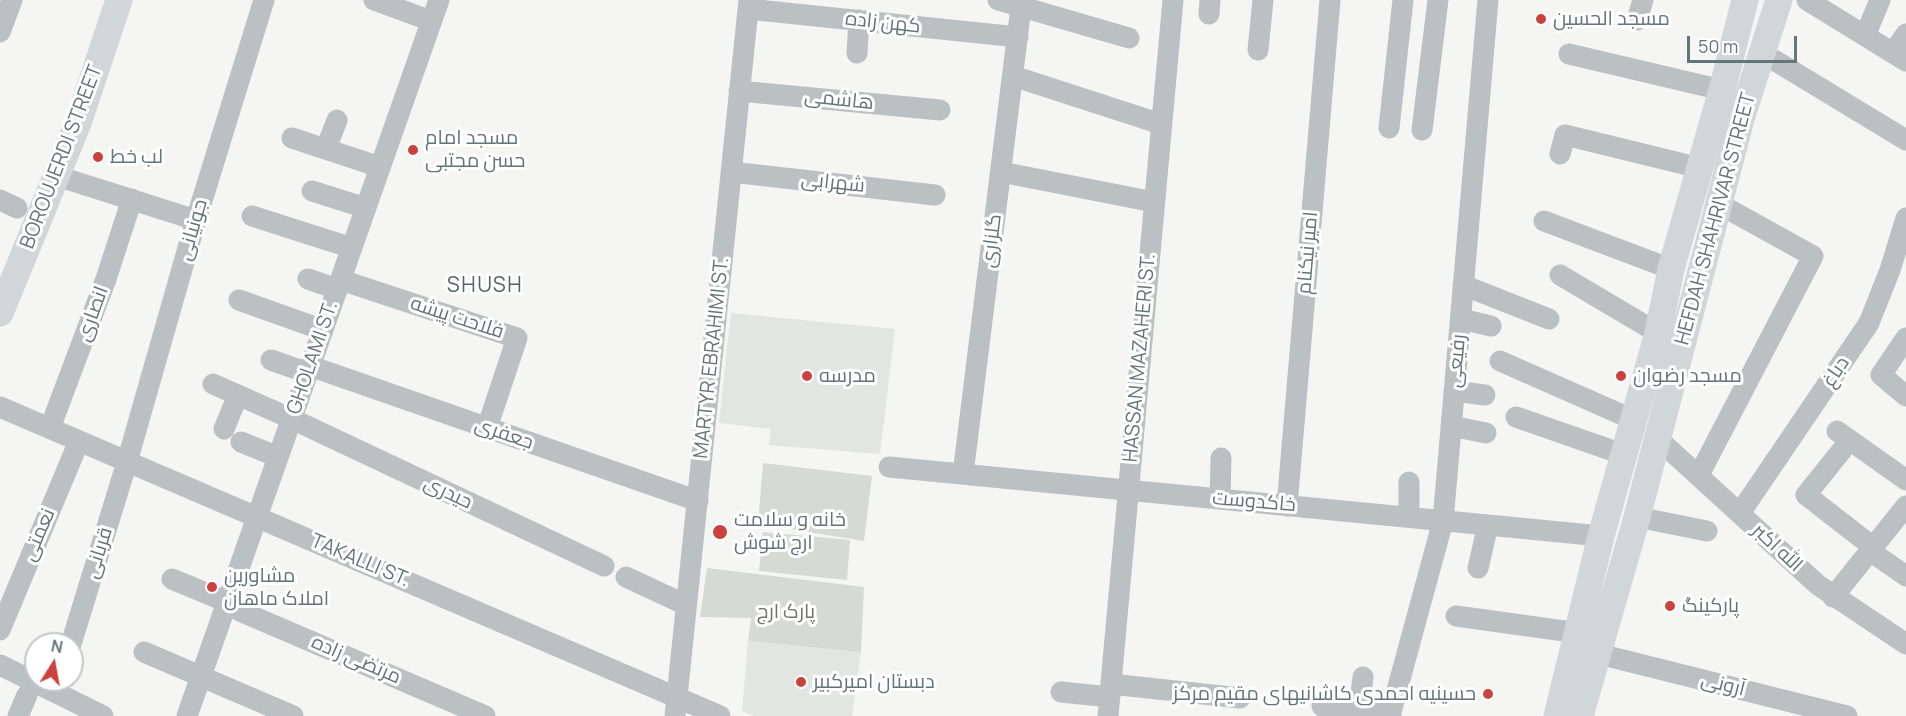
<!DOCTYPE html>
<meta charset="utf-8">
<style>
body{margin:0}
#map{position:relative;width:1906px;height:716px;overflow:hidden;background:#f5f5f3;font-family:Manrope,sans-serif}
canvas{display:block}
.north{position:absolute;left:24px;top:632px;width:60px;height:60px;box-sizing:border-box;background:#fff;border:2px solid #c1c8ca;border-radius:50%;rotate:11deg;font-size:16px;font-weight:700;line-height:24px;text-align:center;color:#64757a}
.north::after{content:'';display:block;margin:auto;width:21px;height:27px;background:#cb423d;clip-path:polygon(50% 0,100% 100%,50% 72%,0 100%)}
.scale{position:absolute;left:1687px;top:36px;width:110px;height:27px;box-sizing:border-box;border:3px solid #64757a;border-top:0;padding-left:8px;font-size:18px;line-height:21px;white-space:nowrap;color:#64757a;-webkit-text-stroke:4px #fff;paint-order:stroke}
</style>
<div id="map">
<canvas width="1906" height="716"></canvas>
<div class="north">N</div>
<div class="scale">50 m</div>
</div>
<script>
const ctx = document.querySelector('canvas').getContext('2d');
ctx.lineJoin = 'round';
function fillPath(path, color) {
  ctx.fillStyle = color;
  ctx.fill(path, 'evenodd');
}
function poly(rows) {
  const path = new Path2D();
  for (const r of rows) {
    path.moveTo(r[0], r[1]);
    for (let i = 2; i < r.length; i += 2) path.lineTo(r[i], r[i + 1]);
  }
  return path;
}
function trace(path, color, width, dash) {
  ctx.strokeStyle = color;
  ctx.lineWidth = width;
  ctx.lineCap = dash ? 'butt' : 'round';
  ctx.setLineDash(dash || []);
  ctx.stroke(path);
}
function label(font, color, halo, rows, align = 'center') {
  ctx.font = font + ' Manrope,Cairo,sans-serif';
  ctx.lineWidth = 6;
  ctx.setLineDash([]);
  ctx.textBaseline = 'middle';
  ctx.strokeStyle = halo;
  ctx.fillStyle = color;
  for (const [text, x, y, turn = 0] of rows) {
    ctx.save();
    ctx.translate(x, y);
    ctx.rotate((+turn || 0) * Math.PI / 180);
    ctx.textAlign = isNaN(turn) ? turn : align;
    if (halo) ctx.strokeText(text, 0, 0);
    ctx.fillText(text, 0, 0);
    ctx.restore();
  }
}
const built = poly([
 [731,313,895,329,880,454,769,445,771,429,719,423],
 [748,641,861,652,852,716,753,716,742,711]
]);
const green = poly([
 [763,463,872,476,864,541,758,524],
 [763,532,850,540,847,580,759,571],
 [707,568,864,587,861,652,748,641,751,618,700,617]
]);
const minor = poly([
 [374,0,431,21],
 [998,0,1129,38],
 [1807,0,1906,61],
 [748,9,1018,37],
 [1209,14,1210,0],
 [1637,20,1643,0],
 [0,32,12,0],
 [1865,36,1880,0],
 [1258,50,1263,0],
 [857,53,859,20],
 [1893,53,1906,34],
 [1569,54,1722,90],
 [1774,60,1906,140],
 [1013,76,1161,124],
 [739,91,940,110],
 [1389,128,1403,0],
 [1422,130,1438,0],
 [292,138,380,167],
 [326,149,337,120],
 [1560,154,1565,135,1700,168],
 [731,172,935,195],
 [1001,172,1154,202],
 [57,176,196,220],
 [312,191,366,208],
 [0,200,17,208],
 [252,216,352,248],
 [1544,221,1671,269],
 [1560,275,1658,333],
 [308,279,337,289],
 [341,280,517,338,487,428],
 [1463,285,1549,319],
 [239,300,323,330],
 [1461,319,1491,326],
 [1906,338,1881,375,1906,396],
 [271,360,308,373],
 [1500,361,1634,420],
 [310,366,698,501],
 [213,384,292,419,604,566],
 [1454,391,1485,395],
 [0,407,720,716],
 [1516,417,1625,455],
 [1451,426,1486,433],
 [50,428,106,279,132,199],
 [224,429,238,395],
 [1837,431,1906,480],
 [1658,439,1818,585,1906,644],
 [241,442,278,457],
 [1842,450,1806,495,1873,547],
 [889,467,1601,536],
 [963,474,1021,7],
 [1699,475,1813,256,1719,204],
 [1409,482,1409,517],
 [1220,499,1221,458],
 [1287,506,1330,0],
 [1740,513,1869,323,1890,270,1906,218],
 [1637,517,1707,531],
 [1870,551,1906,576],
 [1478,568,1488,525],
 [626,577,686,605],
 [172,579,227,602,240,611,485,716],
 [1833,597,1906,506],
 [1456,616,1579,633],
 [0,630,79,441],
 [71,644,127,462,196,220,264,0],
 [144,652,293,716],
 [1599,654,1847,716],
 [0,665,103,716],
 [1111,684,1240,698],
 [1061,692,1110,697],
 [1322,706,1391,714],
 [1359,710,1363,677],
 [18,716,27,695],
 [187,716,439,0],
 [675,716,749,0],
 [1108,716,1173,0],
 [1390,716,1443,521,1488,0]
]);
const major = poly([
 [0,313,78,123,119,0],
 [1557,716,1601,536,1658,333,1671,269,1722,90,1745,0],
 [1580,716,1637,517,1741,119,1779,0]
]);
const markers = [
 [1541,19,6,"#cb423d"],
 [413,150,6,"#cb423d"],
 [98,157,6,"#cb423d"],
 [807,376,6,"#cb423d"],
 [1621,376,6,"#cb423d"],
 [720,532,8,"#cb423d"],
 [212,587,6,"#cb423d"],
 [1670,606,6,"#cb423d"],
 [801,682,6,"#cb423d"],
 [1488,694,6,"#cb423d"]
];
const poiNames = [
 ["مسجد الحسین",1553,19],
 ["مسجد امام",425,138],
 ["حسن مجتبی",425,161],
 ["لب خط",110,157],
 ["مدرسه",819,376],
 ["مسجد رضوان",1633,376],
 ["خانه و سلامت",734,520],
 ["ارج شوش",734,543],
 ["مشاورین",224,576],
 ["املاک ماهان",224,599],
 ["پارکینگ",1682,606],
 ["دبستان امیرکبیر",813,682],
 ["حسینیه احمدی کاشانیهای مقیم مرکز",1476,694,"right"]
];
const streetNames = [
 ["کهن زاده",883,23,6],
 ["هاشمی",839,100,6],
 ["BOROUJERDI STREET",62,157,-69],
 ["شهرابی",833,183,6],
 ["HEFDAH SHAHRIVAR STREET",1716,219,-75],
 ["جونیانی",193,230,-74],
 ["گلزاری",992,241,-83],
 ["امیر نیکنام",1308,253,-85],
 ["انصاری",93,314,-70],
 ["فلاحت پیشه",457,318,18],
 ["GHOLAMI ST.",313,358,-71],
 ["MARTYR EBRAHIMI ST.",712,358,-84],
 ["HASSAN MAZAHERI ST.",1140,358,-85],
 ["رفیعی",1457,361,-85],
 ["دباغ",1836,372,-56],
 ["جعفری",504,434,19],
 ["حیدری",448,493,25],
 ["خاکدوست",1254,502,5],
 ["نعمتی",39,535,-67],
 ["الله اکبر",1777,548,43],
 ["قربانی",99,553,-73],
 ["TAKALLI ST.",360,561,23],
 ["مرتضی زاده",356,660,23],
 ["آرونی",1723,685,14]
];
const parkNames = [
 ["پارک ارج",786,612]
];
const neighbourhoodNames = [
 ["SHUSH",485,286]
];
fillPath(built, '#e3e5e3');
fillPath(green, '#d6dad2');
trace(minor, '#bbc0c2', 21);
trace(major, '#d1d6d8', 27);
for (const [x, y, r, color] of markers) {
  const dot = new Path2D();
  dot.arc(x, y, r, 0, 2 * Math.PI);
  ctx.fillStyle = color;
  ctx.fill(dot);
  trace(dot, '#fff', 2);
}
label('20px', '#64757a', '#fff', poiNames, 'left');
label('20px', '#64757a', '#fff', streetNames);
label('20px', '#6d7866', '#fff', parkNames);
ctx.letterSpacing = '1.5px';
label('21px', '#556266', '#fff', neighbourhoodNames);
ctx.letterSpacing = '0px';
</script>
